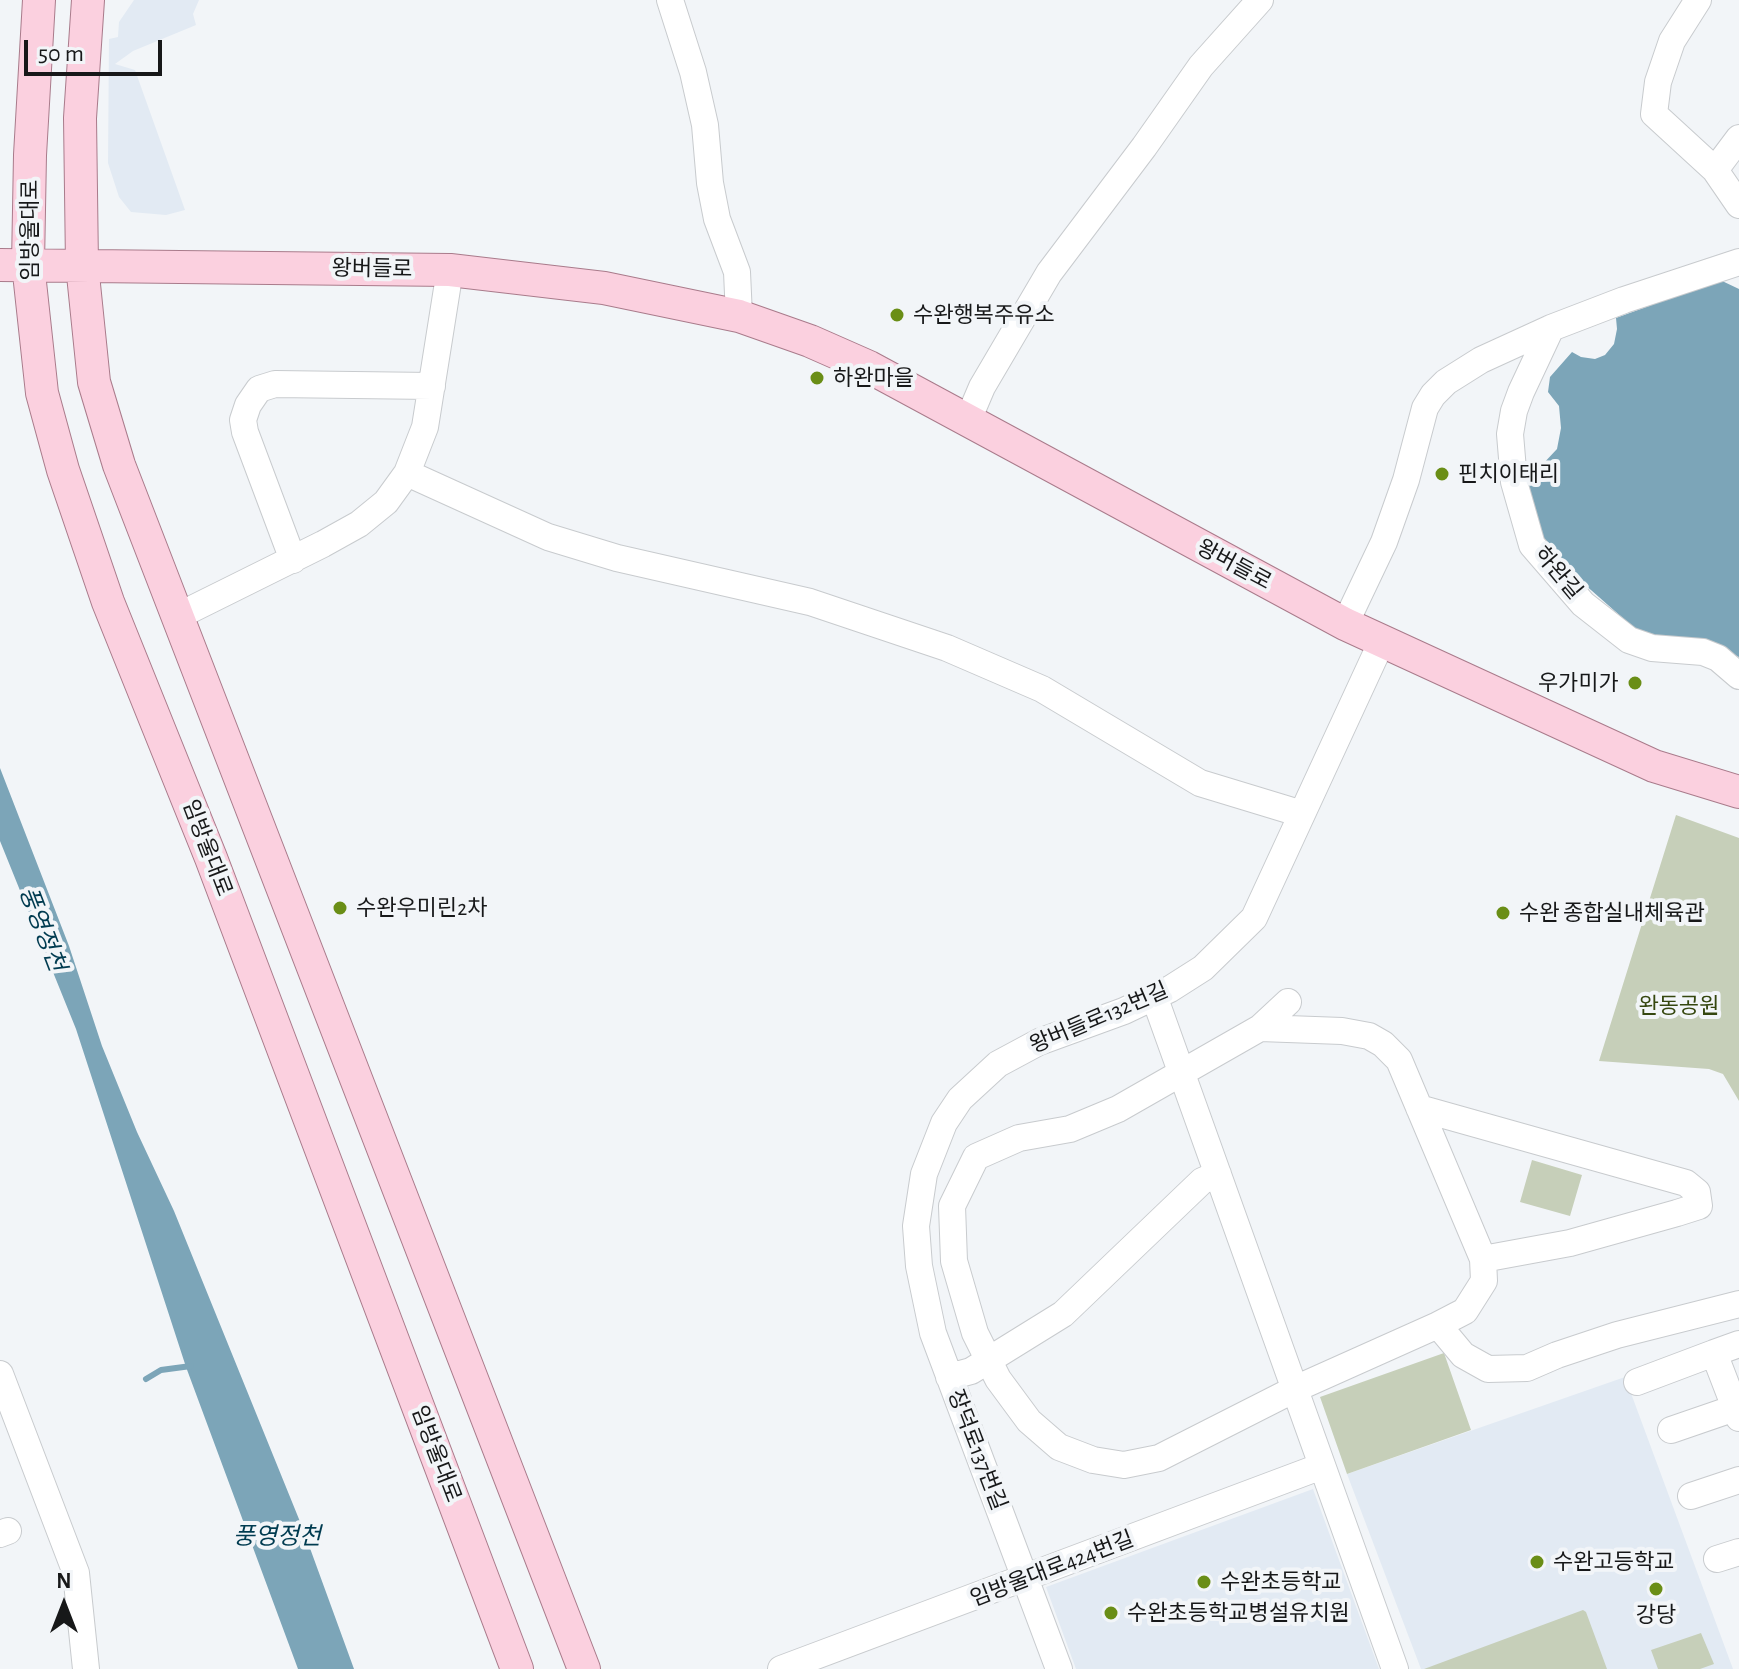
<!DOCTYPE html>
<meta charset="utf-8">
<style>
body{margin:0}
#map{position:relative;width:1739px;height:1669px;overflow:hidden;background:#f2f5f8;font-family:"Alegreya Sans",sans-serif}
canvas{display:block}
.north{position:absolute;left:24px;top:1565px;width:80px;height:80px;-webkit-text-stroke:6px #f2f5f8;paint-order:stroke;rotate:0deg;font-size:22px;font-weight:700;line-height:32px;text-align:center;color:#171819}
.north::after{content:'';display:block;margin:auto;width:28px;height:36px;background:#171819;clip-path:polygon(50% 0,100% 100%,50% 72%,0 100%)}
.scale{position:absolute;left:24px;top:40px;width:138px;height:36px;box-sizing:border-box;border:4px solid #171819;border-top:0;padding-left:10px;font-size:24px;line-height:28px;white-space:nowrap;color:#171819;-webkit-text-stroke:6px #f2f5f8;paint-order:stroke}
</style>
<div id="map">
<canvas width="1739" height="1669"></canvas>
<div class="north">N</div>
<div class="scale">50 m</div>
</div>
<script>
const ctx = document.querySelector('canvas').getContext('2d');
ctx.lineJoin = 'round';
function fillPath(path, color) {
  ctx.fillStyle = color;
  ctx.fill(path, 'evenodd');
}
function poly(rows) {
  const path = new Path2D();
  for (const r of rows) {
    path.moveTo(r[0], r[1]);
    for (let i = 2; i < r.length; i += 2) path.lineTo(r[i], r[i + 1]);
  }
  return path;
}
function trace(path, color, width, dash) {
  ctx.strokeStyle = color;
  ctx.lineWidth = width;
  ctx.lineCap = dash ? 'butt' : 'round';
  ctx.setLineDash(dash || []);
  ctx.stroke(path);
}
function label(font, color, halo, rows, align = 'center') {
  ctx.font = font + ' "Alegreya Sans","Noto Sans KR",sans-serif';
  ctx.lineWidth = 8;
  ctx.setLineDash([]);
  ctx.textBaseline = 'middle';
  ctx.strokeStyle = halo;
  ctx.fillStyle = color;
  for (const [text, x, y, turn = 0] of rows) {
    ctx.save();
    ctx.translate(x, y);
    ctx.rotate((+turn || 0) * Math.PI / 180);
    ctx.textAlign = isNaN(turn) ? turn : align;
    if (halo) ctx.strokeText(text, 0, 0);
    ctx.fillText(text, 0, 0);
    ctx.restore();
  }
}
const built = poly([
 [134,0,199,0,193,14,196,25,133,51,115,64,135,70,185,210,166,215,131,212,119,197,108,163,109,39,118,37,119,22],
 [1625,1377,1733,1669,1421,1669,1347,1474],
 [1313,1489,1379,1669,1076,1669,1046,1587]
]);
const green = poly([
 [1676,815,1739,838,1739,1101,1723,1074,1709,1069,1599,1061],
 [1532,1160,1582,1175,1570,1216,1520,1202],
 [1444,1353,1471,1430,1347,1474,1320,1397],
 [1583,1610,1586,1612,1607,1669,1424,1669],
 [1701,1633,1714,1664,1700,1669,1658,1669,1651,1650]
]);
const water = poly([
 [1720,280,1739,289,1739,657,1703,645,1642,635,1549,553,1527,488,1541,466,1557,449,1561,428,1559,406,1548,392,1550,377,1572,352,1581,357,1595,359,1605,355,1614,344,1617,329,1616,318],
 [0,768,69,946,102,1046,137,1132,174,1211,303,1529,354,1669,298,1669,186,1367,76,1029,0,841]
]);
const stream = poly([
 [146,1379,161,1370,191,1366]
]);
const minor = poly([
 [670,0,693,72,705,125,710,183,717,219,737,272,739,316],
 [1698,0,1672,41,1658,82,1654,114,1715,170,1739,205],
 [1715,170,1739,138],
 [1551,328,1521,392,1514,411,1510,434,1514,482,1532,545,1583,604,1629,640,1652,648,1703,652,1718,658,1739,676],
 [968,420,982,387,1049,273,1144,147,1201,66,1260,0],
 [407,473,548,537,617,558,810,602,947,648,1042,689,1200,783,1302,814],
 [293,560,245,432,243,420,248,405,259,389,275,384,432,386],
 [178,616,323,544,359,524,386,502,407,473,425,427,450,270],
 [1345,624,1384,542,1406,480,1425,408,1433,395,1446,382,1481,360,1551,328,1624,300,1739,262],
 [1154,996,1395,1669],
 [1288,1002,1260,1028,1118,1109,1070,1129,1019,1138,976,1157,952,1206,954,1261,975,1333,998,1379,1029,1421,1059,1447,1093,1460,1124,1465,1159,1458,1295,1389,1438,1325,1463,1355,1488,1369,1527,1368,1557,1355,1617,1335,1739,1304],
 [1260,1028,1342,1031,1369,1036,1383,1044,1399,1060,1483,1259,1484,1281,1465,1311,1438,1325],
 [1419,1108,1686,1183,1697,1192,1699,1206,1677,1213,1570,1243,1483,1259],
 [1714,1353,1739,1344],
 [0,1374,76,1573,86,1669],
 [949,1377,971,1371,1063,1314,1202,1181,1218,1174],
 [1637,1382,1714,1353,1739,1418],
 [1671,1430,1735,1408],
 [1691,1496,1739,1480],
 [0,1534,8,1531],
 [1717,1559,1739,1552],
 [781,1669,1322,1466],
 [1059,1669,933,1333,919,1266,916,1226,924,1174,944,1123,960,1099,998,1064,1039,1042,1124,1011,1170,989,1203,968,1254,918,1382,641]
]);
const major = poly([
 [39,0,30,155,28,264,42,393,63,470,108,602,211,858,517,1669],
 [88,0,80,118,82,265,94,382,119,465,584,1669],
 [0,265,450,270,604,288,739,316,810,341,869,367,1345,624,1654,766,1739,792]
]);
const markers = [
 [897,315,8,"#6a8e16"],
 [817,378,8,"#6a8e16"],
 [1442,474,8,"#6a8e16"],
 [1635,683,8,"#6a8e16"],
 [340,908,8,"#6a8e16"],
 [1503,913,8,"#6a8e16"],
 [1537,1562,8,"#6a8e16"],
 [1204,1582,8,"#6a8e16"],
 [1656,1589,8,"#6a8e16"],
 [1111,1613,8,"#6a8e16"]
];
const streetNames = [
 ["임방울대로",30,230,-90],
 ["왕버들로",372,269,1],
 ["왕버들로",1234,565,28],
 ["하완길",1558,573,50],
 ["임방울대로",207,848,69],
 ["왕버들로132번길",1099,1018,-23],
 ["장덕로137번길",977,1450,69],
 ["임방울대로",436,1454,69],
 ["임방울대로424번길",1052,1569,-21]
];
const poiNames = [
 ["수완행복주유소",913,315],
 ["하완마을",833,378],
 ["핀치이태리",1458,474],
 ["우가미가",1619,683,"right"],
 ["수완우미린2차",356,908],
 ["수완 종합실내체육관",1519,913],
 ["수완고등학교",1553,1562],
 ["수완초등학교",1220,1582],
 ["수완초등학교병설유치원",1127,1613],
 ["강당",1656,1615,"center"]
];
const parkNames = [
 ["완동공원",1679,1006]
];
const waterNames = [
 ["풍영정천",42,929,69],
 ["풍영정천",277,1537]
];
fillPath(built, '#e2eaf3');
fillPath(green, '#c6cfb9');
fillPath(water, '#7ca5b8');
trace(stream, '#7ca5b8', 6);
trace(minor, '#c8cbce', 28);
trace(major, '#a97b8b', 34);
trace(minor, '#fff', 26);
trace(major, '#fbd0df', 32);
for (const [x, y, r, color] of markers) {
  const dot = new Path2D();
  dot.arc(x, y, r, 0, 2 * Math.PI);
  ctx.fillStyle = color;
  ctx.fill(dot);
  trace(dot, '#f2f5f8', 3);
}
label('22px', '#171819', '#f2f5f8', streetNames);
label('22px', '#171819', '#f2f5f8', poiNames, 'left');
label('22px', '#35470f', '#f2f5f8', parkNames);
label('italic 24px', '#003b50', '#f2f5f8', waterNames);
</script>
